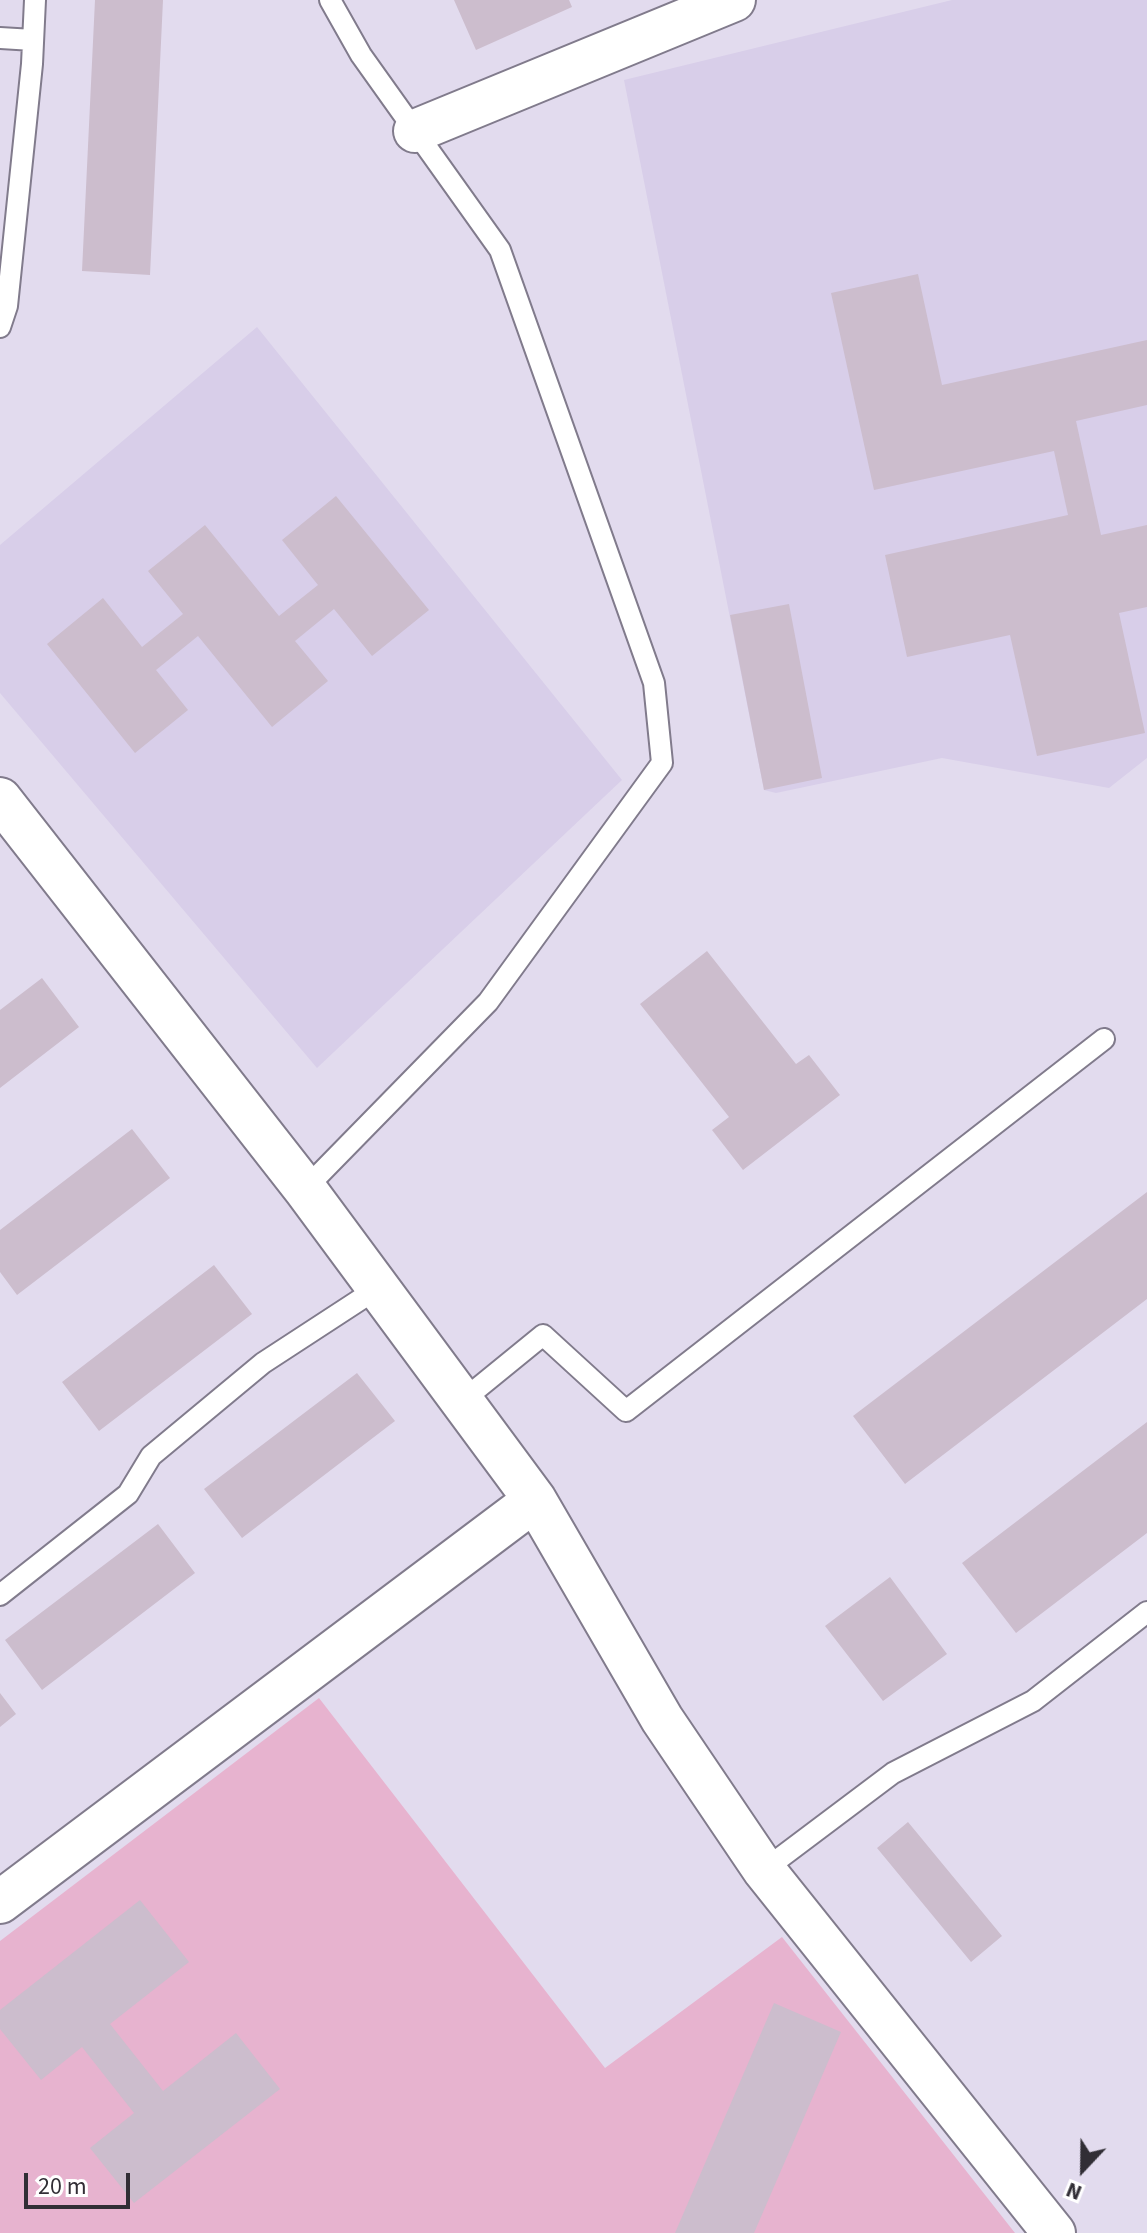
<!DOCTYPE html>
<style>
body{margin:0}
#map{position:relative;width:1147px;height:2233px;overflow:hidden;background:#e2dbee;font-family:"Source Sans 3",sans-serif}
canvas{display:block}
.north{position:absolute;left:1043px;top:2129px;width:80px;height:80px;-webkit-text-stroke:6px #fff;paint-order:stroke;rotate:202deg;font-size:22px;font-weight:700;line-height:32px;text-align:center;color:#312e35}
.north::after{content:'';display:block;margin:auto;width:28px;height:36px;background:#312e35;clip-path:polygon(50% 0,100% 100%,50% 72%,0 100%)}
.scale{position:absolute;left:24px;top:2173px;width:106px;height:36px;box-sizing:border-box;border:4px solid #312e35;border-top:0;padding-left:10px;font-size:24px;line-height:28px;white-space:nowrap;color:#312e35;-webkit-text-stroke:6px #fff;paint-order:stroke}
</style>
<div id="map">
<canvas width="1147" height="2233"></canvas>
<div class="north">N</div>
<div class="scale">20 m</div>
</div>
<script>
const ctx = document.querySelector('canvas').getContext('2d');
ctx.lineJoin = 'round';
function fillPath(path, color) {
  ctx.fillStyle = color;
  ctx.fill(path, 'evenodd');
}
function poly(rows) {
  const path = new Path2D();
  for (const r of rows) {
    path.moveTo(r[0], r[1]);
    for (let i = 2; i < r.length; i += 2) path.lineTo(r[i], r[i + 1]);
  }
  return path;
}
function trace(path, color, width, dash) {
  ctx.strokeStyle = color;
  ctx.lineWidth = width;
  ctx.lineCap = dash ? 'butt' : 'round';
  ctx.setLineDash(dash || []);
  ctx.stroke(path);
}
const built = poly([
 [952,0,1147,0,1147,758,1109,788,942,758,776,793,764,790,624,80],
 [257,327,622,780,317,1068,0,693,0,545]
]);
const green = poly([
 [319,1698,605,2068,782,1937,1015,2233,0,2233,0,1941]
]);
const building = poly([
 [95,0,163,0,150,275,82,271],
 [454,0,569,0,572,7,476,50],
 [918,274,942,385,1147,340,1147,405,1076,421,1101,535,1147,525,1147,607,1119,613,1145,733,1037,756,1010,635,907,657,885,555,1068,515,1054,451,874,490,831,293],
 [336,496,429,610,372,656,334,609,295,641,328,681,272,727,198,636,156,670,188,710,135,753,47,644,103,598,142,647,183,614,148,571,205,525,279,616,318,585,282,540],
 [789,604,822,778,764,790,730,615],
 [707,951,796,1064,809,1055,840,1095,743,1170,712,1130,729,1117,640,1004],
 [42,978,79,1027,0,1088,0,1010],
 [132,1129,170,1178,17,1295,0,1272,0,1230],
 [1147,1192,1147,1299,905,1484,853,1416],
 [214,1265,252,1314,99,1431,62,1382],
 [357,1373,395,1421,242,1538,204,1489],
 [1147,1422,1147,1533,1016,1633,962,1563],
 [158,1524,195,1573,42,1690,5,1640],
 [890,1577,947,1654,883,1701,825,1626],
 [0,1693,16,1714,0,1727],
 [908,1822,1002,1936,971,1962,877,1848],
 [140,1900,189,1962,110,2024,163,2091,236,2033,280,2089,134,2203,90,2148,134,2113,82,2047,41,2080,0,2029,0,2010],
 [774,2003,841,2032,754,2233,675,2233]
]);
const lane = poly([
 [0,38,33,40],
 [0,327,7,306,32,64,35,0],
 [305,1189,488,1002,662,763,654,683,500,250,361,55,330,0],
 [462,1401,543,1335,626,1411,1104,1039],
 [0,1595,128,1494,151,1456,263,1363,378,1288],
 [764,1870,893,1773,1033,1701,1147,1612]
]);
const street = poly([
 [415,131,734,0],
 [0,799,305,1189,535,1500,662,1719,764,1870,1054,2233],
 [0,1902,535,1500]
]);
fillPath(built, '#d8cee9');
fillPath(green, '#e7b3cf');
fillPath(building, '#ccbdcd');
trace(lane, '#817b8c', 24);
trace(street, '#817b8c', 46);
trace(lane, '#fff', 20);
trace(street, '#fff', 42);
</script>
